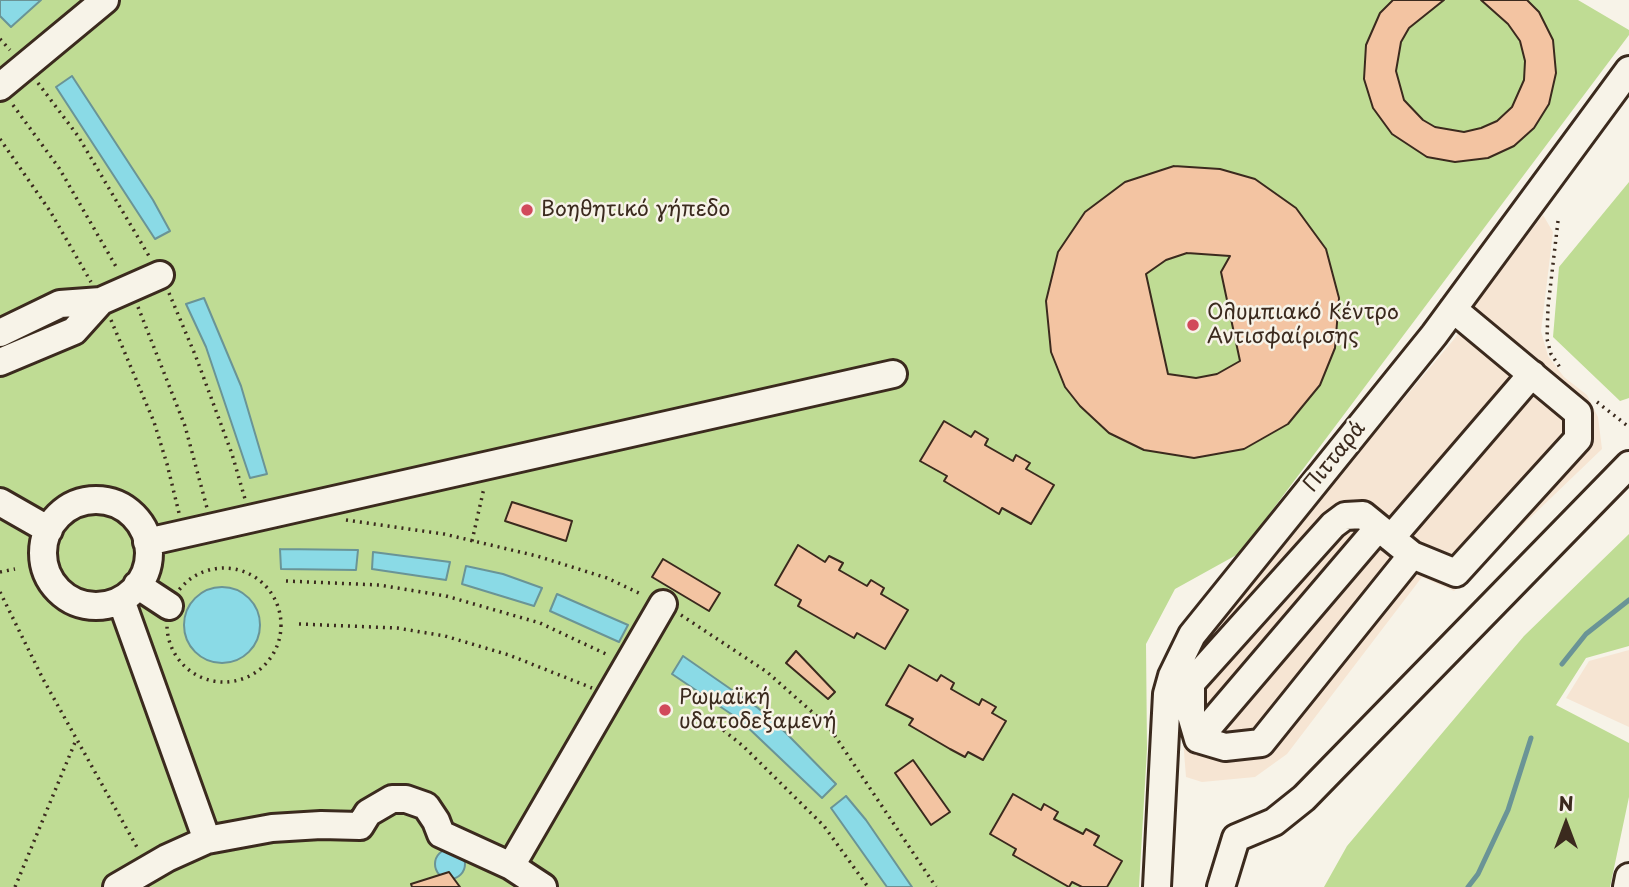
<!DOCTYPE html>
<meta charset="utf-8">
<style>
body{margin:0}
#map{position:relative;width:1629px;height:887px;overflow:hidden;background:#f7f3e8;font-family:"Playpen Sans",sans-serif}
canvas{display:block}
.north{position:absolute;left:1531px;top:789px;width:70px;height:70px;-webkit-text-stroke:5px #f7f3e8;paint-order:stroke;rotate:0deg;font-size:19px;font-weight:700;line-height:28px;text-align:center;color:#3b2a1e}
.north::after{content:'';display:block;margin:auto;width:24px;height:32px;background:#3b2a1e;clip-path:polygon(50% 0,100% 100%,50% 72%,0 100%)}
</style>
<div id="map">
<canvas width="1629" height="887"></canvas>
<div class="north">N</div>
</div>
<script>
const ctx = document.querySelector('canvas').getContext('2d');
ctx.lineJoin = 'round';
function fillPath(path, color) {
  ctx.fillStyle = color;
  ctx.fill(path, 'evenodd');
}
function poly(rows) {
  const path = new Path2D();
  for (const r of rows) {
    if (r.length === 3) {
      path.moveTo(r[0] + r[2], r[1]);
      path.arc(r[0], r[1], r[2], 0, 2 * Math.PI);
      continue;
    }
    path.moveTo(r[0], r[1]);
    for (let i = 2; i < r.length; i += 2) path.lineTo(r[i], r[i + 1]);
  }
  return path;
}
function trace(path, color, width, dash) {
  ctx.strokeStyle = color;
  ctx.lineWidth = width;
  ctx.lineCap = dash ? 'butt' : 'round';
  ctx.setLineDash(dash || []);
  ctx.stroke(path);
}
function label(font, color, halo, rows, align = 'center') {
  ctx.font = font + ' "Playpen Sans",sans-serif';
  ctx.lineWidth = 5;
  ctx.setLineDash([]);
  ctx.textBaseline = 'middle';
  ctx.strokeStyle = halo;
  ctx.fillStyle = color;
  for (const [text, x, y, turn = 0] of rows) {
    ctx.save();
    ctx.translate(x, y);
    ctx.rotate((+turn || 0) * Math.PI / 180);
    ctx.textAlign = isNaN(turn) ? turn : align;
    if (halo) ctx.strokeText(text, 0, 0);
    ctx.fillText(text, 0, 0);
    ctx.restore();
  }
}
const built = poly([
 [1543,215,1553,232,1541,331,1548,356,1564,377,1587,395,1598,417,1602,449,1454,591,1422,577,1287,754,1255,777,1202,782,1186,777,1179,688,1198,643,1455,338,1479,298],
 [1629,650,1629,727,1566,698,1589,661]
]);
const green = poly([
 [0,0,1578,0,1629,30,1629,35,1240,553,1175,589,1146,644,1147,749,1139,887,0,887],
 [1629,182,1629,398,1620,401,1553,337,1559,267],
 [1629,534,1629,646,1586,658,1556,705,1629,743,1629,797,1610,887,1324,887,1347,846,1524,636]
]);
const water = poly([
 [0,0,41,0,11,27,0,16,0,0],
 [72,76,153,200,170,231,155,239,56,87,72,76],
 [204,298,241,386,267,474,250,478,206,347,186,304,204,298],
 [280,549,358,550,356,570,281,569,280,549],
 [373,552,450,562,446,580,372,569,373,552],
 [466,566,503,574,542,588,534,606,462,584,466,566],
 [222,625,38],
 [557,594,628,625,619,642,550,611,557,594],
 [683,656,758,708,786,733,836,784,822,798,740,720,672,674,683,656],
 [846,796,866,820,912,887,887,887,831,808,846,796],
 [450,864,15]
]);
const stream = poly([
 [1562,664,1586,634,1629,600],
 [1468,887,1478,874,1508,810,1531,738]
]);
const building = poly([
 [1393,0,1444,0,1409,28,1401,42,1396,71,1404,100,1423,120,1435,127,1464,132,1481,128,1497,121,1512,107,1524,80,1525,61,1520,41,1508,24,1481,0,1527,0,1539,12,1553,40,1556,73,1549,104,1534,128,1514,146,1488,158,1455,162,1427,157,1392,134,1373,108,1364,79,1366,45,1380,13,1393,0],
 [1174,166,1220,169,1255,179,1296,208,1326,249,1339,298,1335,348,1320,385,1288,424,1244,449,1194,458,1144,450,1109,433,1080,406,1065,387,1051,352,1046,301,1058,252,1085,212,1125,182,1174,166],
 [1187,253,1230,256,1221,272,1240,361,1217,374,1196,378,1168,374,1146,274,1166,260,1187,253],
 [944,421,971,437,975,431,988,439,985,445,1013,461,1016,455,1030,463,1026,469,1054,485,1031,524,1002,508,999,514,944,481,947,476,920,461,944,421],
 [512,502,572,521,566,541,505,521,512,502],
 [798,545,825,562,829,556,843,563,839,570,867,586,871,580,884,588,881,594,908,610,885,649,857,633,854,638,798,606,801,600,775,585,798,545],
 [663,559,720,593,709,611,652,577,663,559],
 [796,651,835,692,828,699,786,663,796,651],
 [909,665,937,681,941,675,954,683,951,689,979,705,982,699,996,707,992,713,1006,721,983,760,968,752,965,757,950,749,909,725,913,719,886,705,909,665],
 [913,760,950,812,931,825,895,773,913,760],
 [1013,794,1041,810,1044,804,1058,812,1054,819,1083,834,1086,829,1099,836,1094,845,1122,861,1107,887,1082,887,1072,882,1069,887,1013,855,1016,849,990,834,1013,794],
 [449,872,460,887,412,887,411,884,449,872]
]);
const path = poly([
 [0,39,10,50],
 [38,83,78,136,149,256],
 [13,105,59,168,118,270],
 [0,139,50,211,91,282],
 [1558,221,1548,307,1547,339,1551,354,1561,369],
 [169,293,196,357,232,454,245,499],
 [138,307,185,426,207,508],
 [111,320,154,422,167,464,179,513],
 [1597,402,1629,427],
 [346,520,444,534,537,556,607,578,643,595],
 [472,541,484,488],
 [224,625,57],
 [0,572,15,569],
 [286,581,379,585,446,596,540,623,608,655],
 [0,592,43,679,138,849],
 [681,615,767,672,829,727,936,887],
 [299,624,397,628,445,636,509,655,592,688],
 [707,717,743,746,824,826,868,887],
 [15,887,76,740]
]);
const minor = poly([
 [0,87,105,0],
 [0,333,60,304,101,301,160,275],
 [0,362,74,331,101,301],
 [96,553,53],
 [0,502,49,530],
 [1391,538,1532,374],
 [147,542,893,374],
 [1412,555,1261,743,1225,747,1198,739,1191,715,1191,683,1333,525,1345,516,1363,515,1412,555,1456,573,1578,439,1578,413,1453,309],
 [137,585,169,606],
 [121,600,207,840],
 [1198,739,1378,528],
 [511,866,663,604],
 [117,887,167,858,207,840,272,828,321,825,360,826,368,813,392,799,406,799,426,806,436,821,441,834,511,866,543,887],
 [1157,887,1167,694,1172,676,1192,635,1434,335,1629,70],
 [1221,887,1236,838,1274,822,1304,798,1629,465],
 [1627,887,1629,877]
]);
const markers = [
 [527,210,7,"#d1495b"],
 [1193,325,7,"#d1495b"],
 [665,710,7,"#d1495b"]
];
const poiNames = [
 ["Βοηθητικό γήπεδο",541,210],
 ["Ολυμπιακό Κέντρο",1207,313],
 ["Αντισφαίρισης",1207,337],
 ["Ρωμαϊκή",679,698],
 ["υδατοδεξαμενή",679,722]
];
const streetNames = [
 ["Πιτταρά",1335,457,-51]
];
fillPath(built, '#f6e5d3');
fillPath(green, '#bfdc94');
fillPath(water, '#8adae6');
trace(water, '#6a9496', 2);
trace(stream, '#6a9496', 5);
fillPath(building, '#f3c4a2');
trace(building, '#3b2a1e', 2);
trace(minor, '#3b2a1e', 32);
trace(path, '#3b2a1e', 3.5, [2, 5]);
trace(minor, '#f7f3e8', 26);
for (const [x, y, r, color] of markers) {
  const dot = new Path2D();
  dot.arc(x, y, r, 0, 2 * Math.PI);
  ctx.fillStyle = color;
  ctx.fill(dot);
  trace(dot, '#f7f3e8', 2.5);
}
label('21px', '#3b2a1e', '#f7f3e8', poiNames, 'left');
label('21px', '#3b2a1e', '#f7f3e8', streetNames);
</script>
